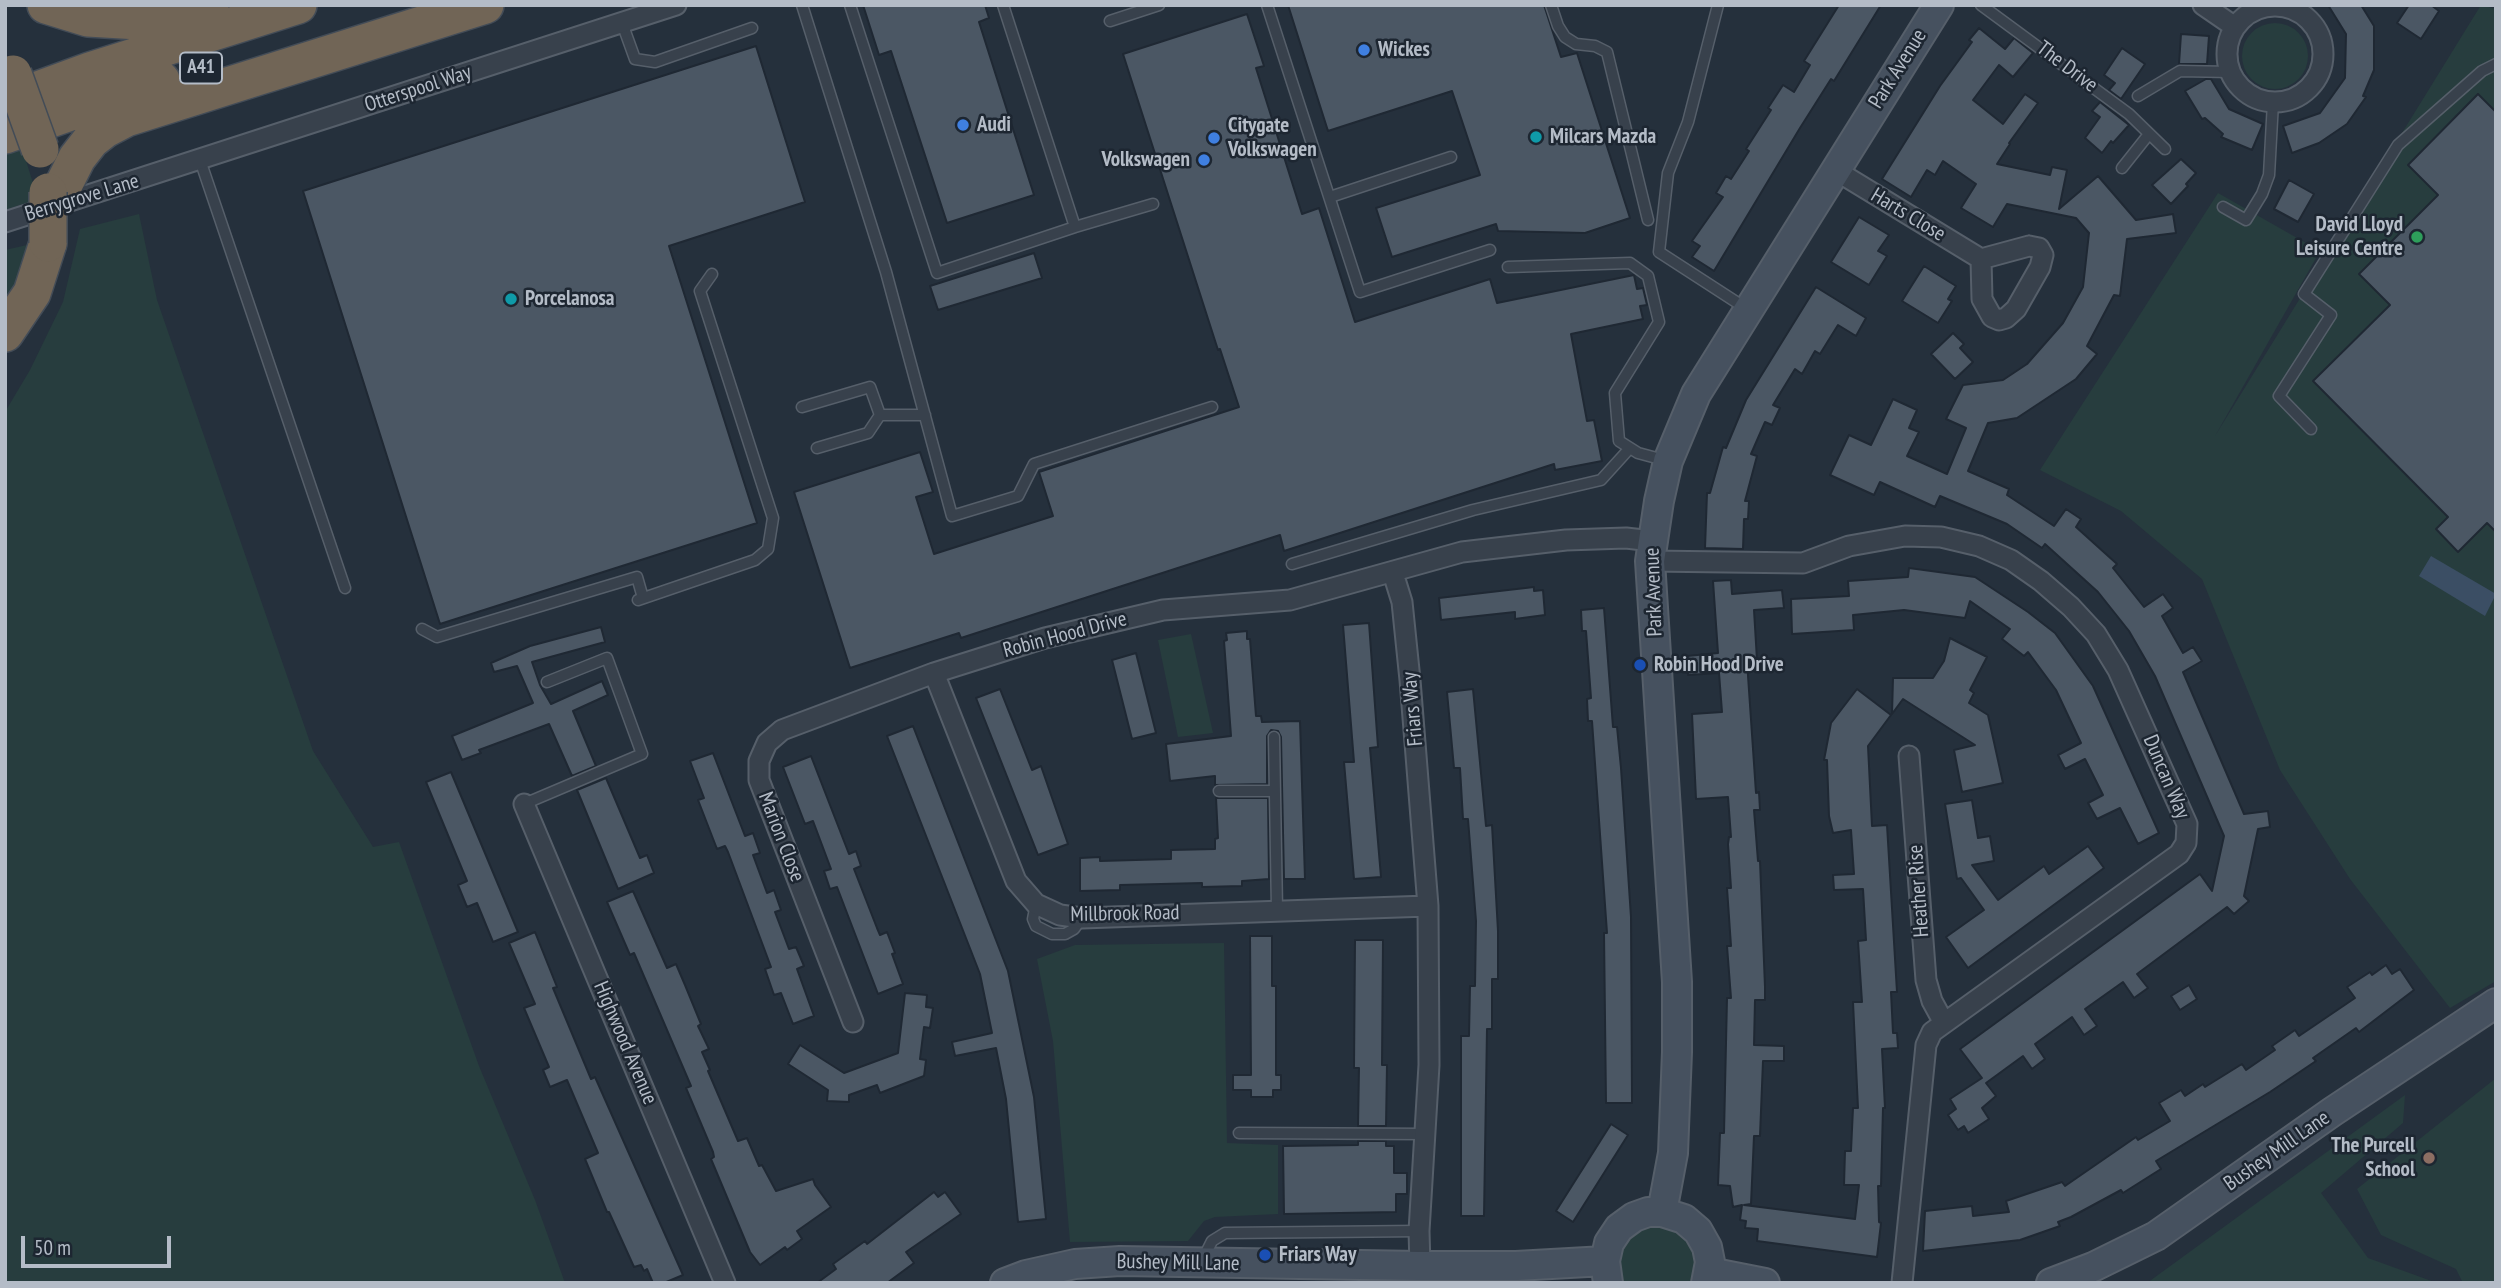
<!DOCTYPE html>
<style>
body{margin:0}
#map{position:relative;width:2501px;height:1288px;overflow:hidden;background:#25303c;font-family:"PT Sans Narrow",sans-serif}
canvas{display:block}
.frame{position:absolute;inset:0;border:7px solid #b4bcc7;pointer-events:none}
.scale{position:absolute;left:21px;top:1236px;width:150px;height:32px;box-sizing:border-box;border:4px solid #b4bcc7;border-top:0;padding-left:9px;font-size:21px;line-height:24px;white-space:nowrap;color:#b4bcc7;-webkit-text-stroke:5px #1d2631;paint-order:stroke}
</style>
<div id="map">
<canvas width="2501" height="1288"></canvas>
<div class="frame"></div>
<div class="scale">50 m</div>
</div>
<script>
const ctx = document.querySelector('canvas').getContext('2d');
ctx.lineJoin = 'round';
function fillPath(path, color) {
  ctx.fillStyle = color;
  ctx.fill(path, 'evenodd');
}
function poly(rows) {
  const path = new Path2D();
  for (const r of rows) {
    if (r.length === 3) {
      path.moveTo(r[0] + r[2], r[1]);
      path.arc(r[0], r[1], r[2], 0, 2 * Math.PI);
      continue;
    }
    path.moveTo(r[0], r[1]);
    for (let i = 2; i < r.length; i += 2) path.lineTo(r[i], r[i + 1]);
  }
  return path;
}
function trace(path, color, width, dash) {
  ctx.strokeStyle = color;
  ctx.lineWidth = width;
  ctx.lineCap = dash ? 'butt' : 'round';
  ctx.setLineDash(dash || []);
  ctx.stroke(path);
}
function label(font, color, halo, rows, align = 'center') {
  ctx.font = font + ' "PT Sans Narrow",sans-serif';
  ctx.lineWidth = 5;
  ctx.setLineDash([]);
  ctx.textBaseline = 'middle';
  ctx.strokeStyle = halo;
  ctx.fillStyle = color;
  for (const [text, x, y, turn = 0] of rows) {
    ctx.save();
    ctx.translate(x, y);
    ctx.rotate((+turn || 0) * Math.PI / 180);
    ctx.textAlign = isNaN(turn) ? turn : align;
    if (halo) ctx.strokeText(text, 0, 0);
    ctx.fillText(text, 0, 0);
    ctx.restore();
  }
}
const green = poly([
 [2481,5,2496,9,2496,981,2450,1008,2350,879,2280,770,2202,579,2121,511,2040,470,2218,193,2320,251,2215,436],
 [2275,56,33],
 [22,148,33,183,32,201,5,210,5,153],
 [139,214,157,300,313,751,373,847,399,842,479,1066,535,1200,565,1283,5,1283,5,412,30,370,63,302,80,229],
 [27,245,16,286,5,304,5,250],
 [1191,634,1213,733,1178,737,1158,640],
 [1224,943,1227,1143,1278,1145,1278,1214,1215,1217,1204,1221,1188,1241,1070,1242,1053,1041,1037,959,1075,945],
 [2496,1078,2496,1283,2463,1283,2456,1269,2381,1235,2357,1189],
 [2405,1095,2403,1123,2321,1193,2368,1258,2437,1283,2147,1283],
 [1650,1226,1665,1226,1681,1233,1692,1244,1698,1258,1694,1283,1620,1283,1617,1259,1623,1243,1634,1233]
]);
const water = poly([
 [2431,556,2496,594,2485,616,2419,576]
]);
const building = poly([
 [863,5,985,5,989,18,979,22,1034,195,947,223,891,51,879,55,863,5],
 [1288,5,1544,5,1561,57,1577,53,1630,218,1585,233,1498,231,1496,224,1392,257,1376,208,1480,175,1452,91,1328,131,1288,5],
 [1839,5,1881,5,1834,81,1831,79,1800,128,1714,271,1692,257,1700,246,1692,241,1723,197,1716,193,1726,176,1731,179,1749,151,1746,149,1771,110,1768,108,1783,85,1794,92,1810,65,1804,61,1839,5],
 [2328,5,2361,5,2374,26,2374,70,2363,96,2366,97,2347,124,2319,143,2292,153,2283,126,2320,113,2345,78,2346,34,2328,5],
 [2409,5,2431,5,2439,11,2421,39,2397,23,2409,5],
 [1247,14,1264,66,1256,68,1302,214,1319,208,1355,322,1490,279,1497,303,1634,275,1637,289,1643,288,1647,305,1640,306,1643,319,1571,334,1587,421,1594,420,1602,461,1555,470,1554,464,1284,551,1280,535,961,638,959,633,850,668,794,492,920,452,933,492,916,497,934,554,1053,516,1039,472,1239,407,1220,349,1218,350,1123,54,1247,14],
 [1979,28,2005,49,2014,38,2033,53,2013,77,1999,65,1973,100,2003,124,2025,94,2038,103,2009,143,2010,144,1997,164,2050,175,2052,167,2067,170,2059,209,2098,176,2136,220,2173,214,2176,233,2127,239,2120,296,2114,295,2087,346,2097,354,2076,379,2017,418,1988,423,1968,471,2009,489,2007,495,2054,526,2066,509,2081,519,2076,527,2117,564,2113,568,2144,607,2163,594,2173,608,2162,616,2183,653,2193,647,2202,661,2183,672,2244,814,2268,811,2270,827,2258,829,2244,896,2249,901,2234,914,2227,907,2137,974,2148,988,2134,998,2123,982,2085,1009,2097,1026,2084,1035,2072,1017,2035,1044,2045,1059,2032,1069,2023,1056,1986,1083,1996,1096,1982,1108,1989,1119,1968,1133,1964,1126,1958,1130,1948,1115,1956,1109,1950,1099,1982,1078,1960,1049,2200,874,2212,891,2224,836,2155,676,2129,631,2098,592,2045,544,2042,548,2007,524,1940,496,1935,507,1880,482,1874,495,1830,475,1849,435,1871,445,1893,399,1917,410,1909,428,1919,432,1907,456,1947,474,1966,428,1946,419,1963,385,2003,380,2027,364,2063,323,2083,287,2089,233,2076,218,2007,204,1993,227,1961,208,1976,184,1943,161,1935,175,1927,170,1911,197,1882,179,1940,86,1972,42,1969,40,1979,28],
 [2181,34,2209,36,2207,64,2179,64,2181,34],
 [756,46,805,202,669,246,757,523,440,624,303,191,756,46],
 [2122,48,2145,64,2121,99,2109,90,2115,83,2104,75,2122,48],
 [2206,79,2211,79,2229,109,2263,124,2252,150,2221,137,2223,134,2205,118,2202,119,2185,91,2206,79],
 [2478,94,2496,112,2496,532,2487,523,2458,552,2436,529,2448,517,2313,381,2390,305,2359,274,2438,195,2408,165,2478,94],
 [2100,102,2129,125,2113,143,2111,141,2102,153,2085,138,2100,117,2092,111,2100,102],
 [2181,159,2196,173,2186,184,2188,186,2171,204,2152,185,2181,159],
 [2289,180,2314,194,2298,222,2274,209,2289,180],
 [1859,217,1889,235,1878,251,1887,256,1869,285,1831,262,1859,217],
 [1034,253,1042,278,938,310,930,286,1034,253],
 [1924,266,1956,286,1948,299,1952,301,1938,323,1902,301,1924,266],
 [1816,287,1866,318,1856,336,1838,325,1820,354,1815,351,1802,374,1795,369,1773,405,1780,408,1772,425,1765,422,1751,454,1757,456,1745,501,1749,501,1748,519,1744,519,1743,549,1705,548,1707,493,1710,493,1723,447,1726,448,1746,400,1816,287],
 [1953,333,1964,344,1960,348,1973,362,1955,379,1931,354,1953,333],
 [1909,568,1975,577,2028,612,2055,633,2093,686,2159,833,2138,844,2120,808,2097,819,2088,803,2103,795,2085,759,2065,769,2058,755,2081,743,2056,690,2028,652,2024,656,2002,639,2010,629,1970,601,1965,618,1904,610,1853,615,1854,630,1792,634,1791,599,1849,596,1848,581,1908,577,1909,568],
 [1731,580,1732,594,1782,590,1784,608,1754,610,1757,660,1747,661,1756,793,1759,792,1760,810,1754,810,1758,861,1760,861,1765,987,1765,1000,1755,1000,1754,1045,1784,1046,1784,1061,1763,1061,1760,1136,1754,1136,1751,1204,1744,1205,1855,1219,1859,1185,1844,1185,1845,1151,1851,1151,1853,1108,1858,1108,1853,1002,1862,1002,1858,941,1866,940,1863,889,1834,890,1833,875,1854,874,1851,830,1833,833,1829,816,1827,760,1824,760,1831,723,1857,689,1891,715,1868,746,1872,826,1887,825,1897,992,1891,992,1893,1033,1897,1033,1898,1048,1882,1049,1885,1108,1883,1108,1881,1186,1878,1186,1879,1222,1881,1223,1877,1257,1757,1241,1758,1229,1745,1228,1746,1221,1740,1220,1742,1205,1733,1207,1730,1186,1718,1185,1720,1133,1724,1133,1727,998,1731,998,1727,946,1731,946,1727,888,1731,888,1728,844,1729,837,1731,837,1728,797,1696,799,1692,714,1722,712,1719,673,1688,675,1687,656,1718,653,1713,581,1731,580],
 [1534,587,1534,591,1543,590,1545,615,1515,619,1515,612,1441,620,1439,598,1534,587],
 [1604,608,1613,727,1617,727,1621,768,1631,917,1632,1103,1606,1103,1604,933,1607,933,1592,721,1588,721,1587,699,1591,698,1586,631,1582,631,1581,610,1604,608],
 [1369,623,1378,747,1370,748,1381,877,1354,879,1344,762,1354,762,1343,625,1369,623],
 [601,627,605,642,532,662,540,685,551,704,602,681,608,695,573,711,596,766,572,776,549,724,479,750,481,753,462,760,452,736,533,703,517,666,494,672,491,663,530,646,601,627],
 [1247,631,1247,639,1250,639,1256,716,1261,716,1262,722,1300,721,1305,879,1284,879,1281,737,1278,731,1271,730,1267,736,1267,784,1215,785,1215,776,1170,781,1166,744,1231,736,1224,641,1227,640,1226,633,1247,631],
 [1950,638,1987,657,1970,690,1974,693,1969,703,1988,715,2003,783,1962,792,1954,750,1975,745,1903,699,1892,714,1893,678,1933,678,1944,661,1950,638],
 [1136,653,1156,733,1132,739,1112,660,1136,653],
 [1000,689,1032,770,1041,766,1068,844,1038,855,976,698,1000,689],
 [1473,689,1486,826,1492,825,1498,931,1498,979,1492,979,1492,1029,1487,1029,1484,1216,1461,1216,1461,1036,1469,1036,1470,986,1475,986,1476,921,1468,819,1463,819,1460,768,1454,768,1447,692,1473,689],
 [913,726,1008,971,1034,1097,1046,1219,1018,1222,1006,1099,996,1048,955,1056,952,1042,992,1033,980,974,887,736,913,726],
 [713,753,745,836,753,833,760,853,753,855,767,893,774,890,781,910,775,912,789,949,796,947,804,966,797,969,814,1016,793,1024,781,993,774,995,765,969,771,967,728,852,725,846,717,849,698,800,704,798,690,761,713,753],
 [811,756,849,854,856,851,861,866,854,869,877,928,880,935,887,932,895,953,892,954,903,984,878,994,837,887,830,889,824,871,831,869,813,821,805,824,783,767,811,756],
 [451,772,518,932,493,942,477,903,467,907,458,885,467,881,426,782,451,772],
 [606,778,640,858,647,855,654,873,618,889,577,790,606,778],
 [1216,798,1268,798,1269,879,1242,881,1242,886,1202,887,1202,883,1120,885,1120,890,1080,891,1080,858,1100,857,1100,861,1171,859,1171,850,1215,849,1215,839,1218,838,1216,798],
 [1972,800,1978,838,1990,836,1994,861,1972,865,1998,900,2044,866,2049,874,2088,846,2104,868,1968,968,1946,937,1984,910,1961,878,1957,879,1945,804,1972,800],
 [633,891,667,968,676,964,685,985,701,1024,698,1026,709,1049,702,1052,710,1070,708,1071,738,1141,747,1138,759,1166,762,1165,776,1191,813,1179,815,1185,831,1207,797,1231,802,1239,787,1250,785,1247,760,1265,750,1252,711,1159,714,1157,713,1152,686,1088,691,1086,634,953,630,955,607,902,633,891],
 [535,932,557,987,553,988,591,1079,595,1077,683,1275,664,1283,653,1283,647,1269,644,1271,641,1265,634,1267,609,1212,607,1212,585,1159,598,1153,567,1080,550,1087,543,1070,549,1067,524,1008,535,1004,509,943,535,932],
 [1250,936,1272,936,1272,986,1276,986,1276,1075,1281,1075,1281,1090,1273,1090,1273,1097,1251,1097,1251,1090,1233,1090,1233,1075,1251,1075,1250,936],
 [1355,940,1383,940,1382,1065,1387,1065,1386,1126,1358,1126,1359,1068,1354,1068,1355,940],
 [2386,965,2392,974,2400,969,2414,990,2359,1032,2356,1028,2313,1058,2316,1061,2270,1092,2156,1161,2161,1169,2123,1193,2121,1190,2071,1217,2058,1222,2060,1226,2020,1240,1923,1251,1925,1211,1972,1206,1973,1216,2009,1212,2006,1201,2062,1182,2065,1186,2136,1137,2138,1140,2170,1121,2159,1103,2181,1090,2185,1096,2203,1084,2205,1087,2242,1064,2246,1070,2275,1050,2272,1046,2295,1030,2299,1036,2355,998,2347,987,2370,972,2372,975,2386,965],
 [2189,985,2197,999,2180,1010,2171,996,2189,985],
 [905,993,927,995,926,1007,933,1008,930,1028,924,1027,920,1059,926,1060,924,1076,880,1093,877,1085,849,1095,849,1102,827,1101,828,1090,788,1064,800,1045,844,1073,898,1053,905,993],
 [1611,1124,1628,1135,1573,1222,1556,1211,1611,1124],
 [1358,1141,1386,1141,1386,1146,1394,1146,1394,1173,1407,1173,1407,1194,1396,1194,1396,1212,1284,1214,1283,1146,1358,1145,1358,1141],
 [934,1192,938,1197,945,1192,961,1214,906,1252,914,1263,887,1283,817,1283,836,1269,833,1264,865,1241,867,1244,934,1192]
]);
const lane = poly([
 [802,5,886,272,952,516,1018,496,1034,464,1212,407],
 [850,5,937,273,1075,227,1153,204],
 [1003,5,1075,227],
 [1267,5,1360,292,1490,250],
 [1551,5,1558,26,1565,37,1576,44,1595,46,1607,52,1648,220],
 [1718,5,1688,122,1668,173,1659,252,1747,309],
 [1981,5,2129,114,2165,149],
 [1110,21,1159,5],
 [622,23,635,59,655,62,752,28],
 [2138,96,2180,71,2231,72],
 [200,160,345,588],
 [2122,168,2149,134],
 [1330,197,1451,157],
 [2223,207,2246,220,2262,194,2269,175,2273,102],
 [1508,267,1630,263,1648,276,1659,322,1615,393,1619,441,1638,453,1664,460],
 [802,407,870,387,880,415],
 [2311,429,2279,396,2331,315,2304,294,2398,145,2482,71,2496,64],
 [817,448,868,433,880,415,925,415],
 [1292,564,1473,510,1601,480,1630,448],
 [638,600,755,560,768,549,773,518,700,291,712,274],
 [422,629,437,637,637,577,643,598],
 [1274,737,1277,910],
 [1219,791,1275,791],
 [524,804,642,754,607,658,547,682],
 [1036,904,1033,919,1036,926,1052,934,1065,934,1074,929,1081,919],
 [1239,1133,1426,1134],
 [1203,1259,1212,1241,1225,1233,1419,1231]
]);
const street = poly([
 [2203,5,2235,27],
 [2275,54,48],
 [1835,170,1981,259],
 [5,222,676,5],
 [2029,246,2039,248,2043,255,2040,267,2016,309,2006,318,1999,320,1992,317,1982,299,1981,259,2029,246],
 [1650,561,1803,563,1849,546,1905,536,1941,537,1979,546,2011,560,2041,581,2071,607,2096,634,2118,670,2187,824,2186,843,2179,854,1932,1032,1926,1045,1902,1283],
 [1393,573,1402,602,1410,680,1428,906,1429,1065,1419,1231,1420,1266],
 [934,673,1016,881,1036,904,1060,915,1082,918,1428,906],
 [1909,756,1926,980,1932,1001,1944,1023],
 [524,804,725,1283],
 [853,1022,759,780,759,761,767,743,782,730,934,673,1045,638,1163,610,1290,600,1462,552,1566,540,1626,538,1652,541]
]);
const secondary = poly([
 [1662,1212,1673,1153,1677,1052,1677,982,1650,561,1659,501,1668,461,1696,394,1939,5],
 [1709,1272,1765,1283],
 [1005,1283,1026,1275,1075,1264,1120,1261,1420,1266,1516,1266,1605,1261],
 [1608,1283,1605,1261,1609,1243,1619,1228,1634,1217,1648,1212,1662,1212,1684,1219,1698,1231,1707,1247,1710,1262,1706,1283],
 [2051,1283,2093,1267,2156,1236,2332,1112,2496,1003]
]);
const highway = poly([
 [46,5,88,18,139,21,170,18,210,5],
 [5,102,90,71,298,5],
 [5,135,161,80],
 [63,186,77,158,91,140,105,129,126,118,485,5],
 [5,333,32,293,48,243]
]);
const highwayBridge = poly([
 [13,74,40,149],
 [48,243,48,192]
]);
const markers = [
 [1364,50,7,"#3f7fe0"],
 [963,125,7,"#3f7fe0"],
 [1536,137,7,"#0f9aa8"],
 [1214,138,7,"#3f7fe0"],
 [1204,160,7,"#3f7fe0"],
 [2417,237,7,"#2e9e5b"],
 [511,299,7,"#0f9aa8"],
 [1640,665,7,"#1a4fb4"],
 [2429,1158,7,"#8d6e63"],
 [1265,1255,7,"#1a4fb4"]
];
const shields = [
 [201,68,42]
];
const shieldNames = [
 ["A41",201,68]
];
const poiNames = [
 ["Wickes",1378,50],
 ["Audi",977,125],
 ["Citygate",1228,126],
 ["Volkswagen",1228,150],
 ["Milcars Mazda",1550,137],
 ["Volkswagen",1190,160,"right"],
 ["David Lloyd",2403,225,"right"],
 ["Leisure Centre",2403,249,"right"],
 ["Porcelanosa",525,299],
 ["Robin Hood Drive",1654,665],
 ["The Purcell",2415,1146,"right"],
 ["School",2415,1170,"right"],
 ["Friars Way",1279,1255]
];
const streetNames = [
 ["The Drive",2067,67,37],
 ["Park Avenue",1898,69,-58],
 ["Otterspool Way",418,89,-18],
 ["Berrygrove Lane",82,198,-17],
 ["Harts Close",1908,215,31],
 ["Park Avenue",1654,592,-92],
 ["Robin Hood Drive",1065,635,-15],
 ["Friars Way",1413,709,-95],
 ["Duncan Way",2166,777,67],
 ["Marion Close",781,837,69],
 ["Heather Rise",1919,891,-94],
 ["Millbrook Road",1125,914,-1],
 ["Highwood Avenue",625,1043,67],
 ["Bushey Mill Lane",2277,1151,-35],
 ["Bushey Mill Lane",1178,1263,1]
];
fillPath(green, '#273d3e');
fillPath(water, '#3b4e64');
fillPath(building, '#4b5764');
trace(building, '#1f2833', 2);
trace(lane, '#565f6a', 13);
trace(street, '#565f6a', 23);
trace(secondary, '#565f6a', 32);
trace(highway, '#434c57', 40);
trace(lane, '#38414c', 10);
trace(street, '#38414c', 19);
trace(secondary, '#46515f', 28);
trace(highway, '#716556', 37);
trace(highwayBridge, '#434c57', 40, []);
trace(highwayBridge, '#716556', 37);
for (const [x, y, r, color] of markers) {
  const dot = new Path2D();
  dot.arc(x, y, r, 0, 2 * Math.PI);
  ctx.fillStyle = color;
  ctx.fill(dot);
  trace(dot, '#1d2631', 2.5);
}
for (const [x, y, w] of shields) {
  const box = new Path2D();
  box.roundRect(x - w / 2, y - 15.5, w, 31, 5);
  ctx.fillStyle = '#1d2631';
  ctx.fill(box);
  trace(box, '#b4bcc7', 2);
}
label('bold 19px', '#b4bcc7', null, shieldNames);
label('bold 21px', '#b4bcc7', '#1d2631', poiNames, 'left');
label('21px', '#b4bcc7', '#1d2631', streetNames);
</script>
